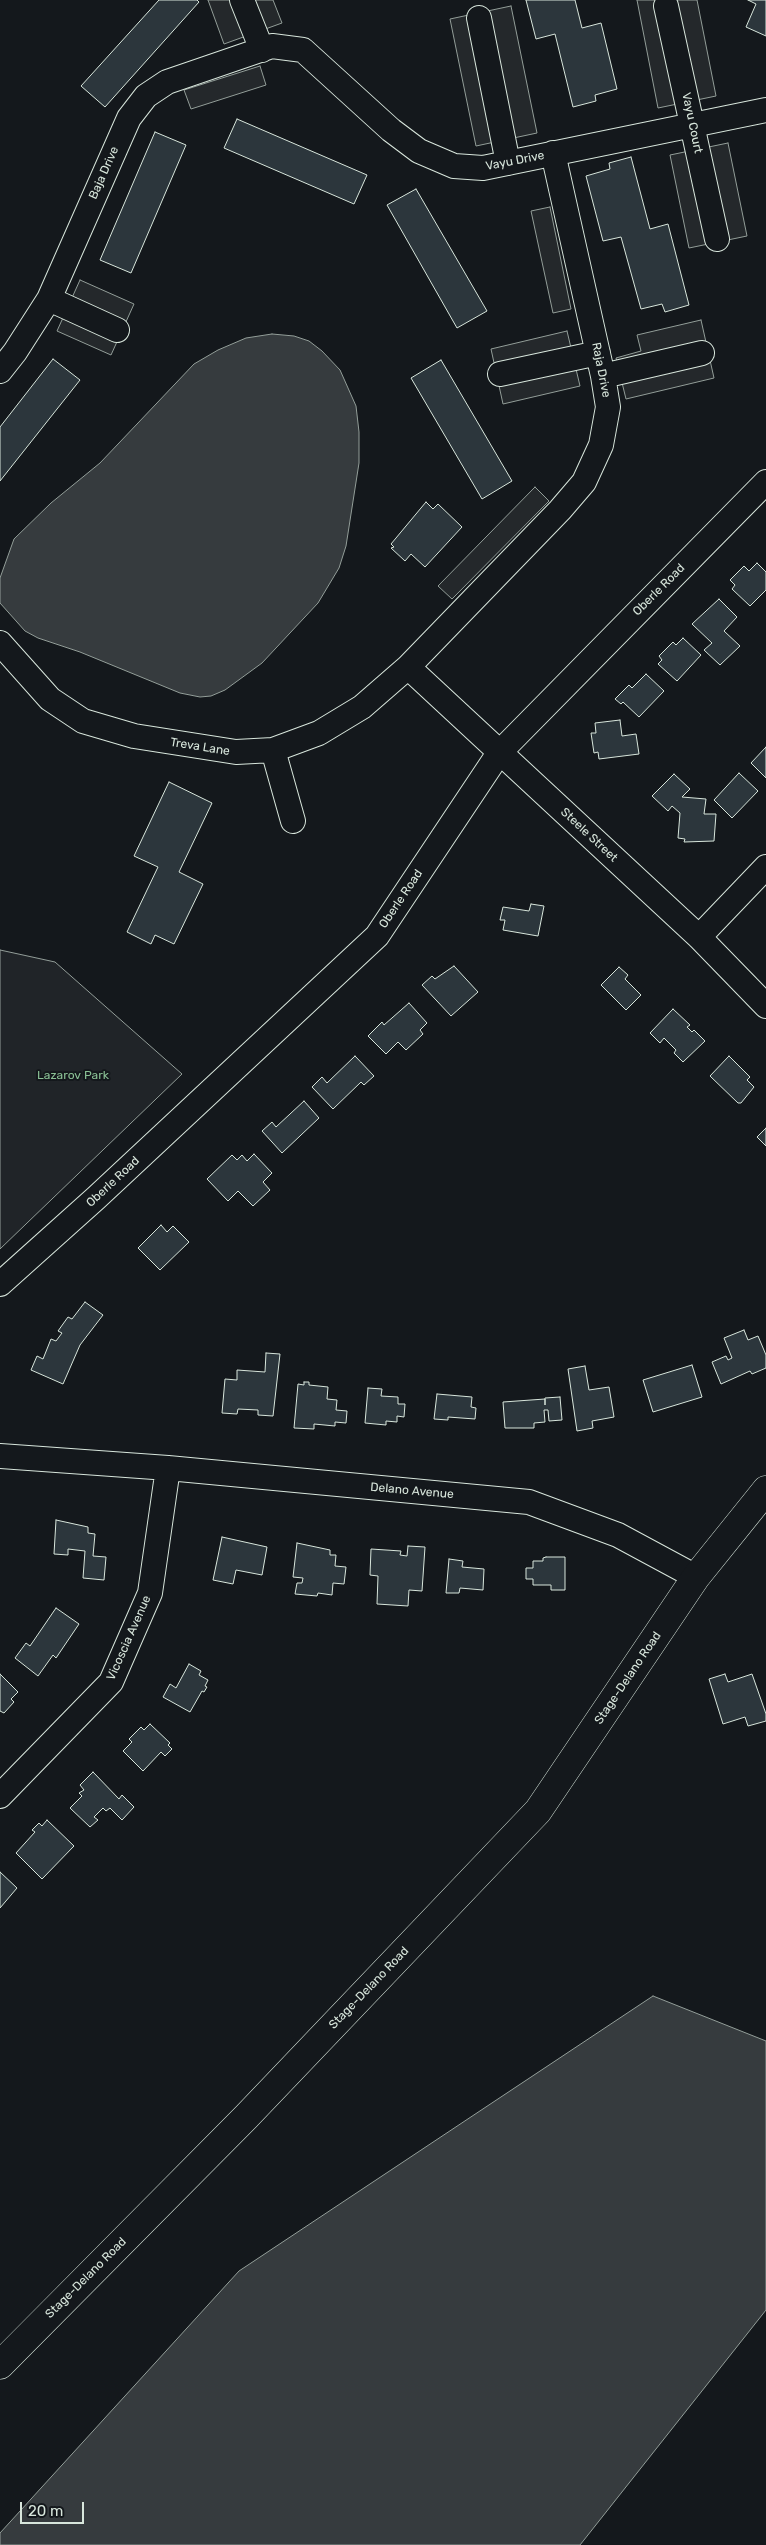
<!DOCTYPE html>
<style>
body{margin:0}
#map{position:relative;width:766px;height:2545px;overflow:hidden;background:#14181c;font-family:Rubik,sans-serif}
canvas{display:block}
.scale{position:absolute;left:20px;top:2502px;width:64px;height:22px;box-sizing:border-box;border:2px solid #d8e6dc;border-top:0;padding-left:6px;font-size:15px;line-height:18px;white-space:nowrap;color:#d8e6dc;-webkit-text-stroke:4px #14181c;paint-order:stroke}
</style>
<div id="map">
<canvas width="766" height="2545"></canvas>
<div class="scale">20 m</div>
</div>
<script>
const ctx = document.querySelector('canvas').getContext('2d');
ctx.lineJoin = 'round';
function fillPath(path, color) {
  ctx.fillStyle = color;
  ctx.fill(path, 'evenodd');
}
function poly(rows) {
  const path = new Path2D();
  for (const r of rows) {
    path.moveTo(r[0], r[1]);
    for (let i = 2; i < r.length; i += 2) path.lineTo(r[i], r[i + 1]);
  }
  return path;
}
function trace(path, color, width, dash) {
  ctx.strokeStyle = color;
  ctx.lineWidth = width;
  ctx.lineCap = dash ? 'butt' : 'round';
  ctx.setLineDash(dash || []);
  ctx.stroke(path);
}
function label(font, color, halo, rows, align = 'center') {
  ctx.font = font + ' Rubik,sans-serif';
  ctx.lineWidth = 4;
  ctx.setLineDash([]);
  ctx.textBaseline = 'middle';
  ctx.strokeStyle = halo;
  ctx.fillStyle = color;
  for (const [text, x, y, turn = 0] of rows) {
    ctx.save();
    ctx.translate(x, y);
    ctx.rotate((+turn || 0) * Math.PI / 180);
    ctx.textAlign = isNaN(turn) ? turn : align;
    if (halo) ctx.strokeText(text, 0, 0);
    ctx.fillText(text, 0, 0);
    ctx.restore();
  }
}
const green = poly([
 [0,950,55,962,182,1074,0,1249,0,950]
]);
const parking = poly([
 [208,0,273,0,282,23,224,44,208,0],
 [637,0,697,0,716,96,658,108,637,0],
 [511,6,537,133,476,146,450,19,511,6],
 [260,66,266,85,191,109,184,90,260,66],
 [728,143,747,236,689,248,670,155,728,143],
 [550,207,571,309,553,313,531,211,550,207],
 [80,280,134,304,111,355,57,331,80,280],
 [701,320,714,378,626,399,616,358,641,351,637,335,701,320],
 [567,331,580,386,503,404,491,349,567,331],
 [535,487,549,501,452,599,438,586,535,487]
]);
const water = poly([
 [272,334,294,336,309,341,322,351,340,370,356,406,359,432,359,463,346,546,339,568,318,603,262,663,225,690,211,696,200,697,180,693,80,652,38,638,25,631,0,603,0,578,14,539,51,503,100,463,194,364,218,350,246,338,272,334],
 [653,1996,766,2041,766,2310,580,2545,0,2545,0,2533,239,2271,653,1996]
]);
const building = poly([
 [159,0,197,0,199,2,105,107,81,86,159,0],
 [526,0,575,0,582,28,601,23,617,89,595,95,596,101,573,107,555,34,536,39,526,0],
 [748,0,766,0,766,36,746,27,756,4,748,0],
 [237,119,367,175,354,204,224,148,237,119],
 [155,132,186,145,131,273,100,260,155,132],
 [631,157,650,229,668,224,689,305,665,312,662,304,641,309,621,237,603,241,586,176,610,169,609,163,631,157],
 [416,189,487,311,457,328,387,205,416,189],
 [53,359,80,380,0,481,0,427,53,359],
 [441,360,512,481,482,499,411,378,441,360],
 [426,502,433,509,438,504,462,527,425,567,411,554,405,561,391,548,394,547,391,544,426,502],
 [757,563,766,572,766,590,750,606,732,589,735,585,730,580,744,566,749,571,757,563],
 [719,599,737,617,724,631,740,646,720,665,704,650,712,643,692,624,719,599],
 [683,638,701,655,677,681,658,664,662,660,659,656,673,642,676,645,683,638],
 [646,674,664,691,639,717,623,702,621,704,615,699,629,685,632,688,646,674],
 [620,720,622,736,636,734,639,754,599,759,598,752,594,753,591,733,596,733,595,723,620,720],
 [766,747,766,778,751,763,766,747],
 [739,773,758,791,732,818,714,800,739,773],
 [674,774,690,789,682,797,706,799,704,814,716,814,714,841,684,842,685,839,678,838,680,813,672,806,668,811,652,796,674,774],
 [169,782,212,803,179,872,203,884,174,944,155,935,151,944,127,932,158,867,134,856,169,782],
 [531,904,544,906,538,936,503,930,505,920,500,920,503,907,529,911,531,904],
 [454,966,478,992,451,1016,422,985,432,976,435,979,454,966],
 [619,967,628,975,625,979,641,995,626,1010,601,985,619,967],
 [409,1003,427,1023,420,1030,423,1034,406,1050,398,1042,386,1054,368,1036,382,1022,384,1025,409,1003],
 [673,1009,690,1025,687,1027,692,1032,694,1030,705,1041,683,1062,674,1053,676,1050,664,1038,660,1043,650,1033,673,1009],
 [355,1056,374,1076,364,1085,361,1082,333,1109,312,1087,322,1077,327,1083,355,1056],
 [729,1056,750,1077,747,1080,754,1087,741,1103,738,1103,710,1076,729,1056],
 [304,1101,319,1118,282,1153,262,1131,272,1122,276,1127,304,1101],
 [766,1128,766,1146,757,1137,766,1128],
 [254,1154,272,1173,263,1182,270,1190,253,1206,238,1191,228,1201,207,1179,232,1155,237,1160,242,1155,247,1161,254,1154],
 [161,1225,167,1232,173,1226,189,1242,160,1270,138,1248,161,1225],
 [85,1302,103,1315,80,1345,63,1384,31,1370,37,1356,43,1359,51,1339,56,1341,62,1333,58,1331,68,1317,72,1319,85,1302],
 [744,1330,748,1340,758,1336,766,1355,766,1368,752,1374,750,1371,721,1384,712,1362,726,1356,728,1360,732,1358,724,1338,744,1330],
 [266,1353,280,1354,273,1416,258,1415,258,1410,238,1409,237,1414,222,1413,225,1379,237,1380,237,1370,265,1372,266,1353],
 [692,1365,702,1397,653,1412,643,1380,692,1365],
 [585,1366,589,1390,609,1387,614,1417,592,1421,593,1428,577,1431,568,1369,585,1366],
 [304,1382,309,1382,309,1385,328,1387,327,1399,337,1400,336,1410,347,1411,346,1423,335,1422,335,1426,314,1424,314,1429,294,1428,298,1384,304,1385,304,1382],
 [368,1388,382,1389,381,1396,398,1397,398,1404,405,1404,404,1417,397,1416,397,1422,386,1421,386,1425,365,1423,368,1388],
 [437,1394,472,1397,471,1407,476,1408,475,1419,448,1417,448,1420,434,1419,437,1394],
 [560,1397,562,1420,549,1421,548,1410,544,1410,545,1422,534,1423,534,1428,505,1428,503,1402,545,1399,545,1405,545,1398,560,1397],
 [56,1520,88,1527,88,1533,95,1534,93,1556,106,1557,104,1580,83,1578,85,1551,68,1549,68,1555,54,1554,56,1520],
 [222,1537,267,1547,262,1575,236,1570,233,1584,213,1580,222,1537],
 [297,1543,330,1550,330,1555,336,1555,335,1566,346,1567,344,1584,333,1583,332,1595,318,1593,317,1596,295,1594,297,1583,302,1583,303,1578,293,1577,297,1543],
 [408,1546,425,1547,422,1591,409,1590,408,1606,377,1604,378,1576,370,1575,371,1549,401,1551,400,1555,407,1556,408,1546],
 [546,1557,565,1557,565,1590,551,1590,551,1585,533,1585,533,1579,526,1579,526,1568,533,1568,533,1561,543,1561,543,1558,546,1557],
 [449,1559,463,1561,462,1567,484,1569,483,1590,460,1588,459,1593,446,1593,449,1559],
 [56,1608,79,1624,56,1658,53,1655,38,1676,15,1658,26,1643,30,1646,56,1608],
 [189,1664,201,1671,199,1675,208,1680,205,1686,207,1687,204,1692,202,1691,190,1712,163,1697,170,1684,176,1688,189,1664],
 [0,1674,18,1692,11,1699,14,1702,4,1713,0,1711,0,1674],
 [725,1674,728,1682,752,1674,766,1714,766,1721,748,1726,745,1717,723,1724,709,1679,725,1674],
 [150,1724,170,1743,168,1745,172,1749,165,1756,161,1752,143,1771,123,1751,132,1742,129,1739,141,1727,144,1730,150,1724],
 [93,1772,119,1799,122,1795,134,1807,122,1820,110,1808,106,1811,103,1808,94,1817,98,1820,90,1827,70,1808,82,1796,79,1793,84,1790,80,1785,93,1772],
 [47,1820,74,1846,42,1879,16,1853,35,1832,32,1830,39,1823,42,1826,47,1820],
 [0,1872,17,1888,0,1908,0,1872]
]);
const minor = poly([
 [242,0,262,50],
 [666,6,717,239],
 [479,18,508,163],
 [49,299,117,330],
 [0,371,15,352,49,299,129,118,146,96,167,82,272,46,303,50,391,130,419,151,454,166,483,168,766,110],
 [500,374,598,353],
 [603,376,702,353],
 [0,643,50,699,83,721,134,736,236,752,273,750,319,733,362,707,408,667,560,510,584,482,601,445,608,407,603,376,553,153],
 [408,667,699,937,766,1006],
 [273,750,293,821],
 [699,937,766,867],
 [0,1284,96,1198,377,936,499,753,766,482],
 [0,1456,168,1468,529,1502,618,1535,696,1577],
 [0,1796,111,1682,150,1593,168,1468]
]);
const major = poly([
 [0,2365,246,2117,538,1811,696,1577,766,1490]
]);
const streetNames = [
 ["Vayu Court",692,123,78],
 ["Vayu Drive",515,161,-11],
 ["Baja Drive",104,173,-66],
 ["Raja Drive",601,370,79],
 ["Oberle Road",659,590,-45],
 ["Treva Lane",200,747,9],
 ["Steele Street",589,835,43],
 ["Oberle Road",401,899,-56],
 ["Oberle Road",113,1182,-43],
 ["Delano Avenue",412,1491,5],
 ["Vicoscia Avenue",129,1638,-66],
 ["Stage-Delano Road",628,1678,-56],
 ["Stage-Delano Road",369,1988,-46],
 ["Stage-Delano Road",86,2278,-45]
];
const parkNames = [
 ["Lazarov Park",73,1076]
];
fillPath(green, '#202428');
trace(green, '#939e99', 1);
fillPath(parking, '#24282b');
trace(parking, '#939e99', 1);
fillPath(water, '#363b3e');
trace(water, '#939e99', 1);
fillPath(building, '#2c363c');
trace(building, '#d8e6dc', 1);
trace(minor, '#d8e6dc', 26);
trace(major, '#d8e6dc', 29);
trace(minor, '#14181c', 24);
trace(major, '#14181c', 28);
label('12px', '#d8e6dc', '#14181c', streetNames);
label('12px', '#8ac095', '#14181c', parkNames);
</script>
